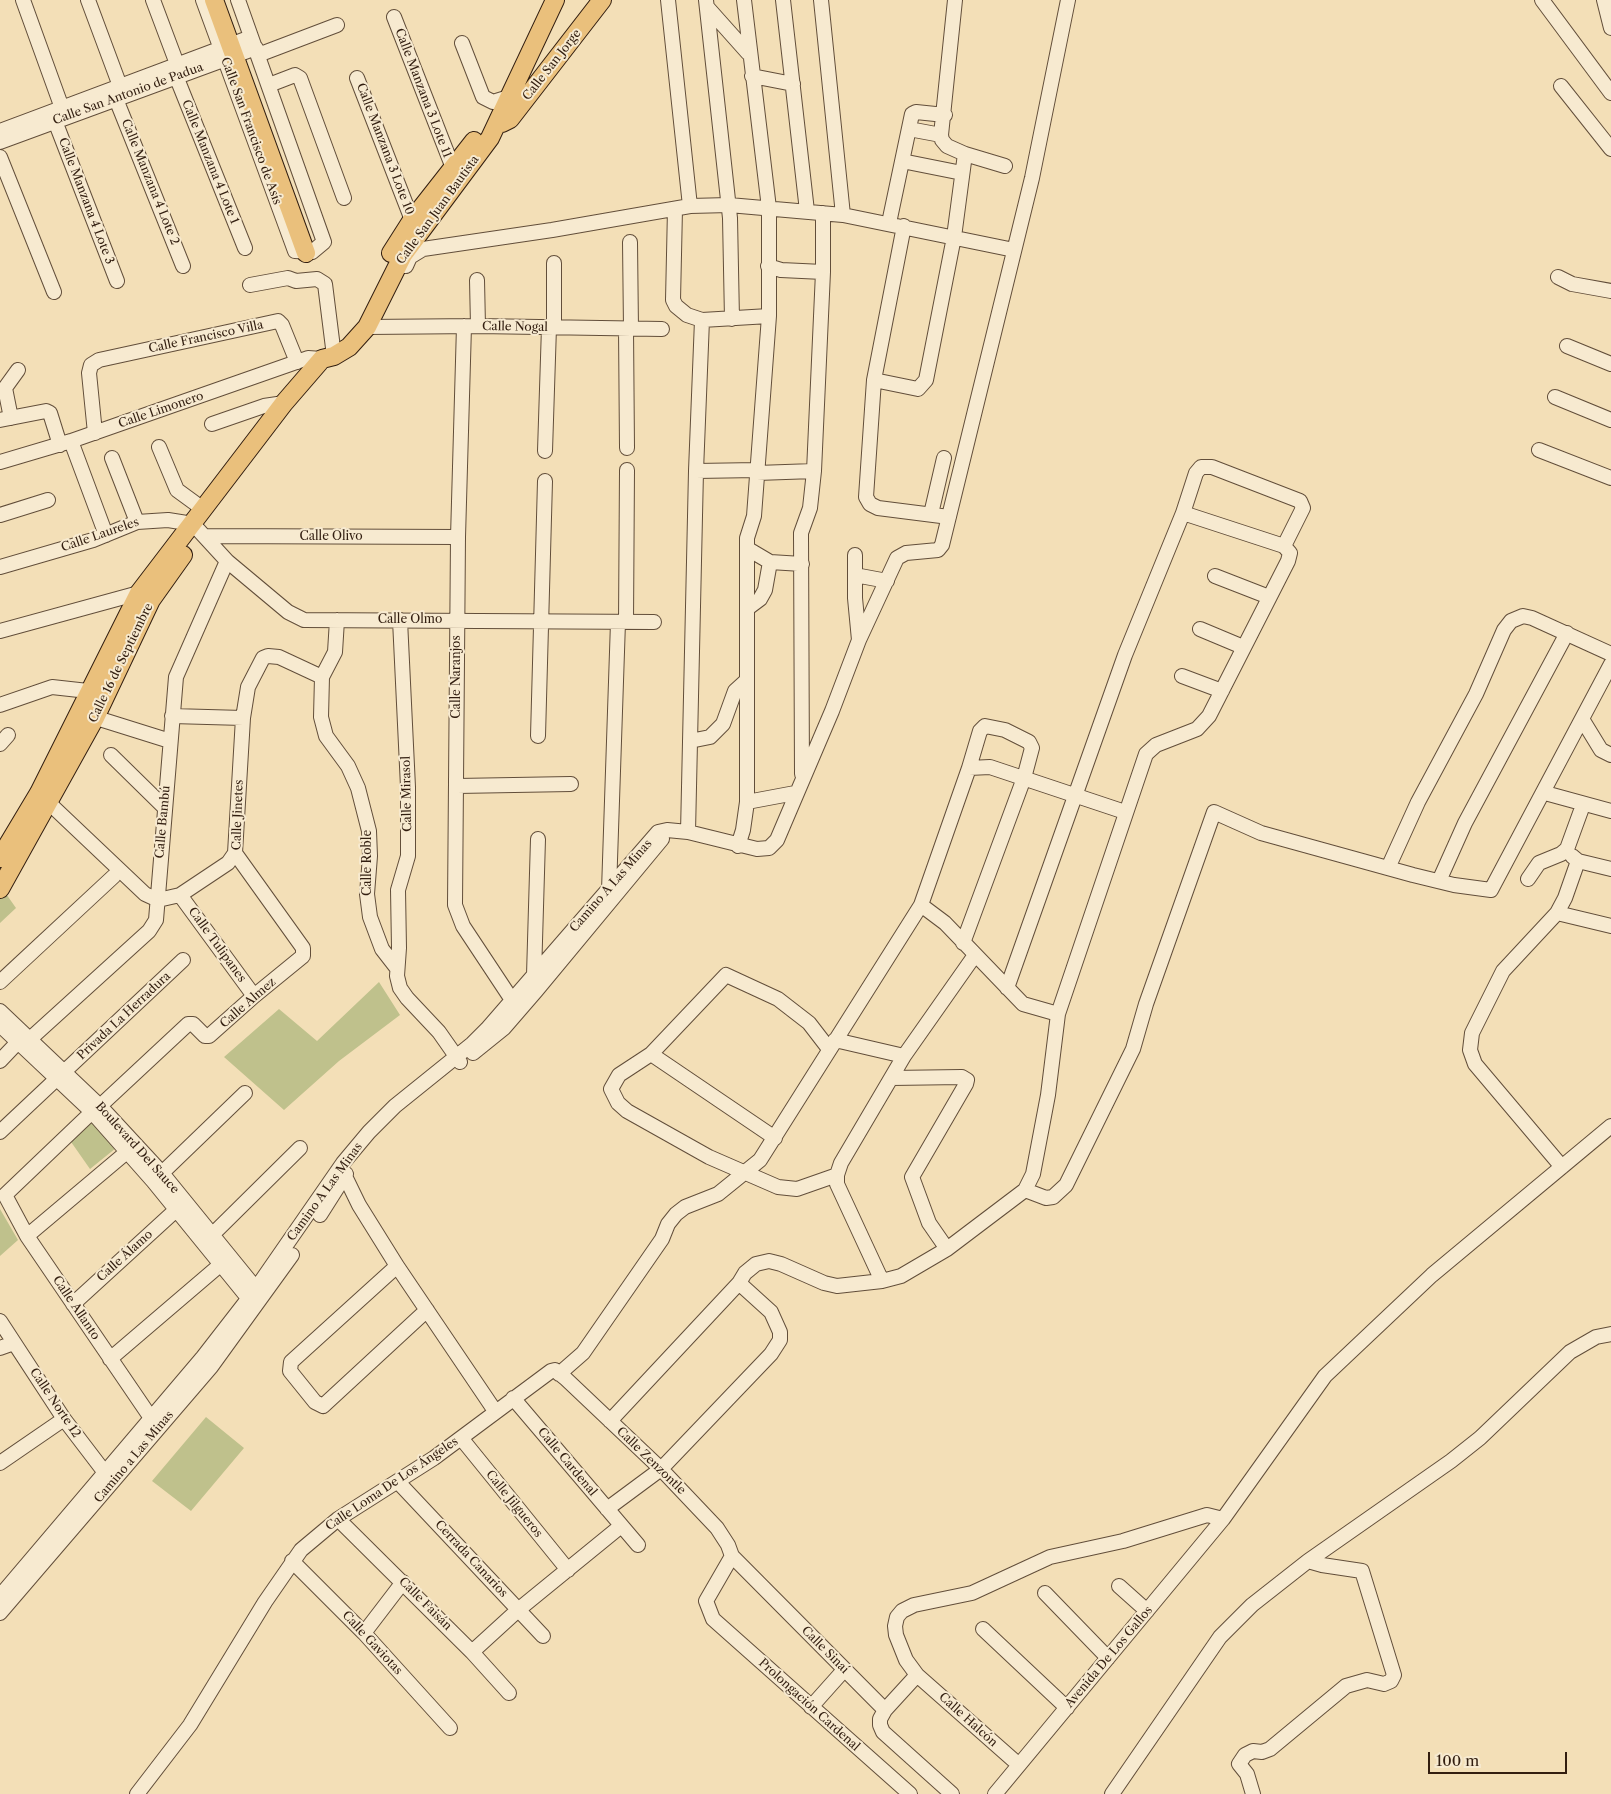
<!DOCTYPE html>
<meta charset="utf-8">
<style>
body{margin:0}
#map{position:relative;width:1611px;height:1794px;overflow:hidden;background:#f3dfb7;font-family:"Libre Caslon Text",serif}
canvas{display:block}
.scale{position:absolute;left:1428px;top:1752px;width:139px;height:22px;box-sizing:border-box;border:2px solid #321e10;border-top:0;padding-left:6px;font-size:15px;line-height:18px;white-space:nowrap;color:#321e10;-webkit-text-stroke:4px #f7ead0;paint-order:stroke}
</style>
<div id="map">
<canvas width="1611" height="1794"></canvas>
<div class="scale">100 m</div>
</div>
<script>
const ctx = document.querySelector('canvas').getContext('2d');
ctx.lineJoin = 'round';
function fillPath(path, color) {
  ctx.fillStyle = color;
  ctx.fill(path, 'evenodd');
}
function poly(rows) {
  const path = new Path2D();
  for (const r of rows) {
    path.moveTo(r[0], r[1]);
    for (let i = 2; i < r.length; i += 2) path.lineTo(r[i], r[i + 1]);
  }
  return path;
}
function trace(path, color, width, dash) {
  ctx.strokeStyle = color;
  ctx.lineWidth = width;
  ctx.lineCap = dash ? 'butt' : 'round';
  ctx.setLineDash(dash || []);
  ctx.stroke(path);
}
function label(font, color, halo, rows, align = 'center') {
  ctx.font = font + ' "Libre Caslon Text",serif';
  ctx.lineWidth = 4;
  ctx.setLineDash([]);
  ctx.textBaseline = 'middle';
  ctx.strokeStyle = halo;
  ctx.fillStyle = color;
  for (const [text, x, y, turn = 0] of rows) {
    ctx.save();
    ctx.translate(x, y);
    ctx.rotate((+turn || 0) * Math.PI / 180);
    ctx.textAlign = isNaN(turn) ? turn : align;
    if (halo) ctx.strokeText(text, 0, 0);
    ctx.fillText(text, 0, 0);
    ctx.restore();
  }
}
const green = poly([
 [4,891,16,908,0,923,0,898],
 [379,982,400,1015,339,1061,284,1110,224,1057,279,1009,317,1041],
 [93,1115,116,1148,90,1169,69,1139],
 [0,1209,18,1240,0,1256],
 [206,1417,244,1448,191,1511,152,1481]
]);
const minor = poly([
 [23,0,62,108],
 [88,0,120,86],
 [153,0,177,64],
 [203,0,295,251,312,252,324,242,238,0],
 [668,0,690,206],
 [706,0,730,218,732,319],
 [783,0,807,211],
 [821,0,843,215],
 [955,0,941,135,942,140,947,146,965,154,1005,166],
 [1542,0,1611,93],
 [1604,0,1611,28],
 [707,7,748,53],
 [394,17,453,168],
 [462,43,483,97,493,102,509,97],
 [258,55,337,25],
 [176,76,245,248],
 [752,76,793,84],
 [357,78,412,220],
 [269,85,295,75,300,78,344,198],
 [1561,86,1611,149],
 [116,99,183,266],
 [55,121,117,281],
 [909,129,941,135],
 [0,131,251,37],
 [0,142,256,48],
 [0,157,54,292],
 [902,161,962,173],
 [675,209,673,300,676,306,687,315,702,320,769,316],
 [889,223,912,114,916,112,945,115],
 [904,226,874,380,866,497,870,504,878,508,949,517],
 [630,242,631,329],
 [406,266,410,257,423,249,552,230,690,206,729,205,843,215,1014,250],
 [768,266,781,270,823,272],
 [1558,277,1572,284,1611,291],
 [477,280,478,326],
 [250,285,288,278,296,281,317,279,325,284,334,356],
 [464,326,458,537,455,905,463,926,512,1000,519,1006],
 [367,327,478,326,662,329],
 [554,327,554,263],
 [626,329,627,448],
 [1567,346,1611,364],
 [874,380,918,389,926,380,954,237,965,154],
 [1555,397,1611,420],
 [11,418,5,388,18,370],
 [0,420,46,411,50,413,60,445],
 [212,424,264,406,284,403],
 [95,433,89,373,91,365,99,360,278,321,282,325,297,362],
 [71,441,106,535],
 [159,447,177,490,203,509],
 [1539,450,1611,478],
 [545,451,549,327],
 [112,458,137,522],
 [0,462,71,441,308,358,322,359],
 [696,471,757,470],
 [757,473,814,471],
 [1183,513,1284,546],
 [931,514,944,458],
 [0,515,48,500],
 [205,536,458,537],
 [748,549,770,562],
 [855,555,855,598,859,640],
 [0,567,93,540,137,522,168,520,193,524,227,561,288,612,304,620,654,622],
 [855,575,887,581],
 [1215,576,1269,597],
 [748,608,760,599,765,590,770,562,802,564],
 [337,620,335,652,322,677,321,717,326,736,348,766,358,788,369,831,370,856,367,894,370,917,382,949,396,967],
 [400,620,408,787,408,856,398,890,399,948,397,976,400,988,407,998,439,1032,460,1062],
 [626,622,627,470],
 [1200,629,1243,647],
 [0,631,139,593],
 [1182,676,1222,691],
 [0,705,52,687,88,691],
 [87,715,170,741],
 [172,716,243,718],
 [1582,719,1601,750,1611,755],
 [538,736,545,481],
 [690,741,710,737,723,724,735,691,746,681],
 [0,744,8,735],
 [111,755,164,807],
 [802,774,801,533,810,508,814,471,823,272,823,213],
 [457,786,571,784],
 [1545,793,1611,811],
 [747,802,795,793],
 [49,803,145,894,158,900,180,895,228,863,235,853],
 [688,832,696,471,702,320],
 [738,846,743,830,747,802,747,538,754,516,769,316,769,208,744,0],
 [1572,856,1578,861,1611,869],
 [1388,868,1418,802,1476,694,1504,630,1511,621,1523,616,1532,618,1611,654],
 [1528,879,1539,863,1561,854,1567,849,1583,805],
 [1439,881,1465,823,1567,633],
 [609,890,618,622],
 [180,895,254,996],
 [921,905,945,923,1023,1004,1058,1014],
 [1557,913,1611,926],
 [963,943,1024,778,1032,748,1029,742,1005,730,985,726,980,731,969,768],
 [534,975,538,839],
 [0,982,114,876],
 [0,1011,100,1106,162,1173,262,1296],
 [0,1025,92,1112,153,1181,253,1304],
 [30,1039,149,931,156,920,176,677,227,561],
 [835,1040,904,1056],
 [829,1049,809,1023,778,999,726,975,651,1054,619,1075,611,1089,618,1103,627,1111,709,1157,778,1187,797,1189,837,1175],
 [473,1053,504,1028,536,991,662,839],
 [651,1054,775,1138],
 [0,1061,18,1042],
 [891,1078,962,1077,967,1080,966,1084,912,1177,929,1223,947,1249],
 [100,1106,188,1024,193,1024,205,1036,209,1036,254,996,303,956,303,948,235,853,243,718,248,687,263,658,268,656,279,657,322,677],
 [92,1112,5,1195,27,1236,151,1418],
 [0,1132,183,960],
 [1562,1167,1475,1064,1470,1050,1472,1033,1503,971,1557,913,1565,898,1578,861],
 [342,1170,359,1205,397,1266,495,1411],
 [162,1173,245,1093],
 [1025,1190,1046,1198,1053,1197,1066,1185,1133,1049,1146,1004,1214,812,1261,833,1413,875,1454,885,1491,890,1611,664],
 [320,1215,346,1174],
 [27,1236,128,1151],
 [211,1236,300,1148],
 [397,1266,291,1362,290,1371,315,1402,323,1406,427,1310],
 [882,1281,837,1184,837,1175,841,1163,904,1056,975,955],
 [73,1304,177,1209],
 [0,1321,64,1419,109,1478],
 [0,1348,14,1343],
 [110,1359,220,1265],
 [559,1374,583,1353,662,1239,668,1224,676,1214,685,1207,718,1194,760,1160,921,905,969,768,990,767,1125,812],
 [513,1398,638,1545],
 [610,1421,739,1283,745,1273,756,1264,769,1261,781,1264,824,1283,837,1286,882,1281,901,1276,947,1249,1025,1190,1033,1174,1048,1095,1058,1014,1146,754,1156,745,1197,729,1209,716,1288,561,1290,553,1284,546,1303,508,1300,501,1212,467,1201,467,1196,473,1183,513,1125,655,1007,988],
 [461,1438,568,1570],
 [0,1463,64,1419],
 [399,1483,543,1636],
 [607,1509,661,1469,771,1354,780,1340,780,1332,771,1312,739,1283],
 [338,1519,472,1652,509,1693],
 [732,1556,706,1601,713,1619,910,1794],
 [292,1561,364,1633,450,1728],
 [1119,1586,1147,1611],
 [1045,1593,1108,1658],
 [0,1596,203,1357,255,1290,343,1163,369,1132,395,1106,472,1044,487,1029,658,832,667,830,688,832,757,849,769,848,777,840,832,711,859,640,897,558,906,553,938,550,942,545,1032,178,1068,0],
 [0,1613,211,1367,292,1255],
 [983,1629,1067,1708],
 [364,1633,403,1582],
 [472,1652,518,1610,621,1526],
 [917,1675,885,1710,880,1719,880,1725,883,1732,952,1794],
 [811,1707,844,1670],
 [1019,1765,917,1675,906,1660,896,1635,895,1626,897,1617,902,1611,914,1605,972,1593,1050,1557,1123,1541,1207,1515,1223,1519],
 [137,1794,190,1725,265,1602,301,1550,338,1519,434,1458,551,1371,555,1370,565,1378,661,1469,717,1528,728,1545,732,1556,885,1710],
 [995,1794,1223,1519,1325,1376,1432,1275,1611,1126],
 [1112,1794,1220,1637,1252,1605,1308,1561,1451,1461,1480,1438,1570,1352,1596,1337,1611,1334],
 [1253,1794,1247,1774,1239,1764,1245,1755,1253,1751,1262,1752,1270,1749,1346,1686,1367,1680,1384,1684,1391,1681,1394,1675,1362,1571,1322,1565,1308,1561]
]);
const major = poly([
 [214,0,306,253],
 [502,123,510,119,602,0],
 [391,253,412,220,474,141],
 [0,858,39,793,139,593,284,403,322,359,334,356,349,347,367,327,403,255,490,138,555,0],
 [0,889,95,718,151,600,183,555]
]);
const streetNames = [
 ["Calle San Jorge",552,65,-52],
 ["Calle Manzana 3 Lote 11",423,93,69],
 ["Calle San Antonio de Padua",128,94,-20],
 ["Calle San Francisco de Asís",251,131,70],
 ["Calle Manzana 3 Lote 10",385,149,69],
 ["Calle Manzana 4 Lote 1",210,162,68],
 ["Calle Manzana 4 Lote 2",150,182,68],
 ["Calle Manzana 4 Lote 3",86,201,69],
 ["Calle San Juan Bautista",438,210,-54],
 ["Calle Nogal",515,327,1],
 ["Calle Francisco Villa",206,337,-12],
 ["Calle Limonero",161,410,-19],
 ["Calle Laureles",100,535,-19],
 ["Calle Olivo",331,537],
 ["Calle Olmo",410,620],
 ["Calle 16 de Septiembre",121,663,-64],
 ["Calle Naranjos",457,677,-90],
 ["Calle Mirasol",407,794,-91],
 ["Calle Jinetes",238,815,-88],
 ["Calle Bambú",163,822,-85],
 ["Calle Roble",368,863,-90],
 ["Camino A Las Minas",611,886,-49],
 ["Calle Tulipanes",217,945,54],
 ["Calle Almez",248,1003,-41],
 ["Privada La Herradura",124,1016,-43],
 ["Boulevard Del Sauce",137,1148,48],
 ["Camino A Las Minas",325,1192,-54],
 ["Calle Álamo",125,1256,-42],
 ["Calle Allanto",76,1308,56],
 ["Calle Norte 12",55,1403,56],
 ["Camino a Las Minas",134,1457,-50],
 ["Calle Zenzontle",651,1461,44],
 ["Calle Cardenal",567,1462,50],
 ["Calle Loma De Los Ángeles",392,1484,-34],
 ["Calle Jilgueros",514,1504,51],
 ["Cerrada Canarios",471,1559,47],
 ["Calle Faisán",425,1604,45],
 ["Calle Gaviotas",372,1643,47],
 ["Calle Sinaí",825,1650,45],
 ["Avenida De Los Gallos",1109,1657,-50],
 ["Prolongación Cardenal",809,1705,42],
 ["Calle Halcón",968,1720,42]
];
fillPath(green, '#bfc18c');
trace(minor, '#624e3a', 16);
trace(major, '#321e10', 20);
trace(minor, '#f7ead0', 14);
trace(major, '#eac07c', 18);
label('12px', '#321e10', '#f7ead0', streetNames);
</script>
